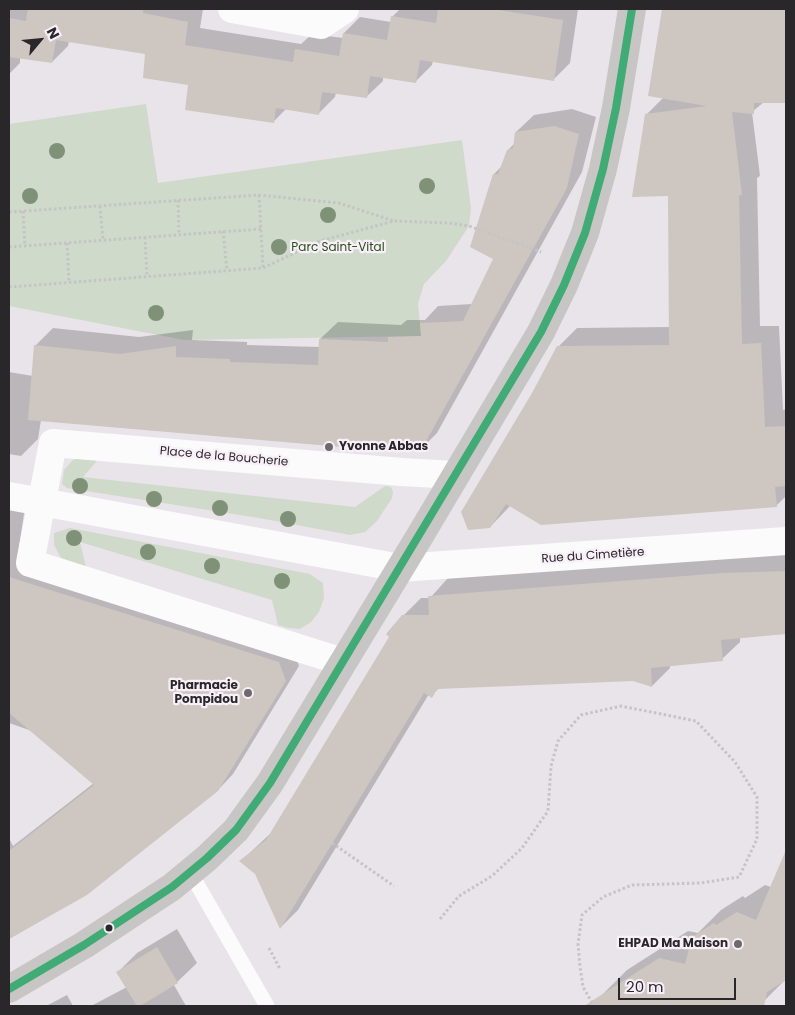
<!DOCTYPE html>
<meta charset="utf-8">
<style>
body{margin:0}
#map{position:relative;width:795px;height:1015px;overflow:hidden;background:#e9e4e9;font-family:Poppins,sans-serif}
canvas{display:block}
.frame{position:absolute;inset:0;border:10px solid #2a272a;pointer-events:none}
.north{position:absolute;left:15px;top:15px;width:50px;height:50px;-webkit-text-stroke:4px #f8eff9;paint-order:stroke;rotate:62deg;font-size:14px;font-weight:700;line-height:20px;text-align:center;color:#2a272a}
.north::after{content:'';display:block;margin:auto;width:18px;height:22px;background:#2a272a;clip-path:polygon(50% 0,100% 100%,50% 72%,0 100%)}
.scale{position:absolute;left:618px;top:978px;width:118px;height:22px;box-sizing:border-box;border:2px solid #2a272a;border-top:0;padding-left:6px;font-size:15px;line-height:18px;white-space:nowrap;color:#2a272a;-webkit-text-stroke:4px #f8eff9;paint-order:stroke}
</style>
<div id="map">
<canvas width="795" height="1015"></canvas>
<div class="frame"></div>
<div class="north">N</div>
<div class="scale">20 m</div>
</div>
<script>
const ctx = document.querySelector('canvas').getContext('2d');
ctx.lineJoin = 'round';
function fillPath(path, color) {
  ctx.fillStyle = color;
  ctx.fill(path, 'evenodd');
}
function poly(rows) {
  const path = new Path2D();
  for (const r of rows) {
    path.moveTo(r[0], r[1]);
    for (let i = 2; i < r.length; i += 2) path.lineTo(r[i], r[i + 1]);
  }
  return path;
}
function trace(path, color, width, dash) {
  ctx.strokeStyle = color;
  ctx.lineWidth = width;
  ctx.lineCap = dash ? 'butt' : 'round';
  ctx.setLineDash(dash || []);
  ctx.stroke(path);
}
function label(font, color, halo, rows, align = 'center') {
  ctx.font = font + ' Poppins,sans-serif';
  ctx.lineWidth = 4.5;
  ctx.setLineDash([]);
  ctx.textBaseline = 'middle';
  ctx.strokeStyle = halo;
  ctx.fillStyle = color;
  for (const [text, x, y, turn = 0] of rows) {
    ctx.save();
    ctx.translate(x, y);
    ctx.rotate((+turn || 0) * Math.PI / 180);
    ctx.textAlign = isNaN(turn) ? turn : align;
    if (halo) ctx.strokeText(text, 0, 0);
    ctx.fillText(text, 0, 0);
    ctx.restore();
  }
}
const green = poly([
 [146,104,158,183,462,140,471,208,469,226,446,261,424,284,418,304,421,336,184,340,9,306,9,124],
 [84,456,101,456,83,477,355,507,385,486,391,487,393,492,392,498,377,521,365,532,350,535,259,518,67,488,62,484,64,470,73,460],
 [70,528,310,574,323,583,324,598,319,612,311,622,300,629,289,628,278,625,272,600,80,542,86,567,61,558,54,545,54,533]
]);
const shadow = poly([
 [9,9,203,9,200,28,301,44,312,34,343,38,344,33,360,17,391,22,392,17,400,9,578,9,570,63,554,79,433,60,432,65,416,81,383,76,383,81,366,97,336,92,335,97,319,113,286,109,274,121,190,84,147,53,69,41,68,46,52,62,20,57,20,63,9,74],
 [664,9,786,9,786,102,764,102,752,112,760,176,757,178,760,326,779,326,783,410,786,409,786,496,776,506,511,505,490,527,533,393,558,347,577,328,670,327,670,195,646,115,664,97,649,95],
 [572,109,596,117,582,172,437,433,419,451,41,420,38,439,21,456,9,454,9,372,33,376,35,346,53,328,139,337,193,330,192,340,247,342,247,345,320,347,320,339,338,322,401,325,407,320,425,320,438,306,472,304,494,259,494,174,502,166,508,150,515,143,516,132,534,115],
 [9,504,25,507,17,560,293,648,299,666,233,774,219,789,86,894,9,939,9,838,13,846,94,783,32,731,9,723],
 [786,553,786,633,740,636,740,642,722,659,670,665,670,668,652,686,633,679,440,687,431,696,429,694,298,910,281,927,256,874,241,861,271,833,403,616,421,598,430,598,448,578],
 [786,876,786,979,764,1001,756,1006,604,1006,599,998,627,970,688,931,698,933,721,910,743,896,745,898,765,885,774,888],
 [177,929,197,963,174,985,186,1006,91,1006,127,987,118,972,137,953],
 [67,995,73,1006,46,1006]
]);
const building = poly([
 [28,9,143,9,143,13,188,22,185,45,293,62,295,49,339,56,343,33,387,40,391,16,436,23,438,9,492,9,563,20,554,81,420,60,416,83,370,76,367,98,322,92,319,115,276,108,274,123,185,110,188,85,143,78,145,54,56,40,52,63,9,57,9,18,26,21],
 [662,9,786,9,786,103,754,103,754,114,732,112,742,195,739,195,742,344,761,343,765,427,786,426,786,486,775,487,777,507,541,525,506,504,490,528,468,530,461,512,532,393,557,346,669,345,668,196,632,197,642,134,645,114,707,106,648,96],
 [554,126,579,134,567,188,420,452,342,447,28,420,34,345,120,354,176,346,176,357,230,359,230,362,318,365,319,339,388,342,388,337,421,336,420,323,463,321,493,259,470,247,493,174,498,174,507,150,513,148,515,132],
 [786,571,786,634,721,640,723,661,651,668,652,687,633,681,437,689,432,698,424,693,280,929,255,874,239,861,266,840,389,637,386,634,402,615,429,615,428,596,723,573],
 [9,577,279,662,286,681,218,791,87,895,9,939,9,851,94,785,9,713],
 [786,850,786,980,767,992,764,1006,584,1006,659,958,685,964,692,937,714,923,716,925,737,912,756,920],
 [157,947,178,983,140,1006,137,1006,116,972]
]);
const path = poly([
 [259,195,263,268],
 [178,200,179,235],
 [100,206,103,240],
 [23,211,25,246],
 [9,212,259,195,339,203,394,221],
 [223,231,227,270],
 [145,237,147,277],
 [67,243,69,282],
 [9,247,261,229],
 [9,287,263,268,320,241,394,221,449,223,469,226,541,252],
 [332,843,394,886],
 [440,919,459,896,492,876,522,848,548,811,551,766,558,741,581,715,621,706,696,721,735,762,757,797,757,839,739,877,701,883,632,885,603,897,582,915,578,944,580,967,583,987,594,1006],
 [269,948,280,969]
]);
const lane = poly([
 [190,872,267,1006]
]);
const street = poly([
 [232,9,321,25,345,9],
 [9,496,400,568,786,541],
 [343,662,30,563,53,443,402,472,455,475]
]);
const secondary = poly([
 [9,989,84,945,172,887,207,858,236,830,270,783,421,534,541,332,564,285,585,233,603,169,616,108,632,9]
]);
const bus1 = poly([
 [9,989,84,945,172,887,207,858,236,830,270,783,541,332,564,285,585,233,603,169,616,108,632,9]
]);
const trees = [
 [57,151],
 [427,186],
 [30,196],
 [328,215],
 [279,247],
 [156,313],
 [80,486],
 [154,499],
 [220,508],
 [288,519],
 [74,538],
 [148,552],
 [212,566],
 [282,581]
];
const markers = [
 [329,447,5,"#6d696d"],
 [248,693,5,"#6d696d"],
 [109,928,4.5,"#2a272a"],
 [738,944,5,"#6d696d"]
];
const parkNames = [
 ["Parc Saint-Vital",338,248]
];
const poiNames = [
 ["Yvonne Abbas",339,447,"left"],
 ["Pharmacie",238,686],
 ["Pompidou",238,700],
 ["EHPAD Ma Maison",728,944]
];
const streetNames = [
 ["Place de la Boucherie",224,457,5],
 ["Rue du Cimetière",593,556,-4]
];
fillPath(green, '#cfdacb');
fillPath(shadow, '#0003');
fillPath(building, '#cec6c0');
trace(path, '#c5c4c5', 3, [2.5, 2.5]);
trace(lane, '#fcfbfc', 15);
trace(street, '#fcfbfc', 28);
trace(secondary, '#c8c6c4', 28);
trace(bus1, '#40ab75', 8);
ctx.fillStyle = '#7f9177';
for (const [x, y] of trees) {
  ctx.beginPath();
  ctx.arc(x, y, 8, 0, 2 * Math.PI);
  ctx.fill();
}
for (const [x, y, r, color] of markers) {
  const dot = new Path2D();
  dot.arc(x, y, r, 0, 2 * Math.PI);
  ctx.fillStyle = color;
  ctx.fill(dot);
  trace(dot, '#f8eff9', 2);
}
label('12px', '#284d19', '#f8eff9', parkNames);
label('bold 12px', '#2a272a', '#f8eff9', poiNames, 'right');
label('12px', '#2a272a', '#f8eff9', streetNames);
</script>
